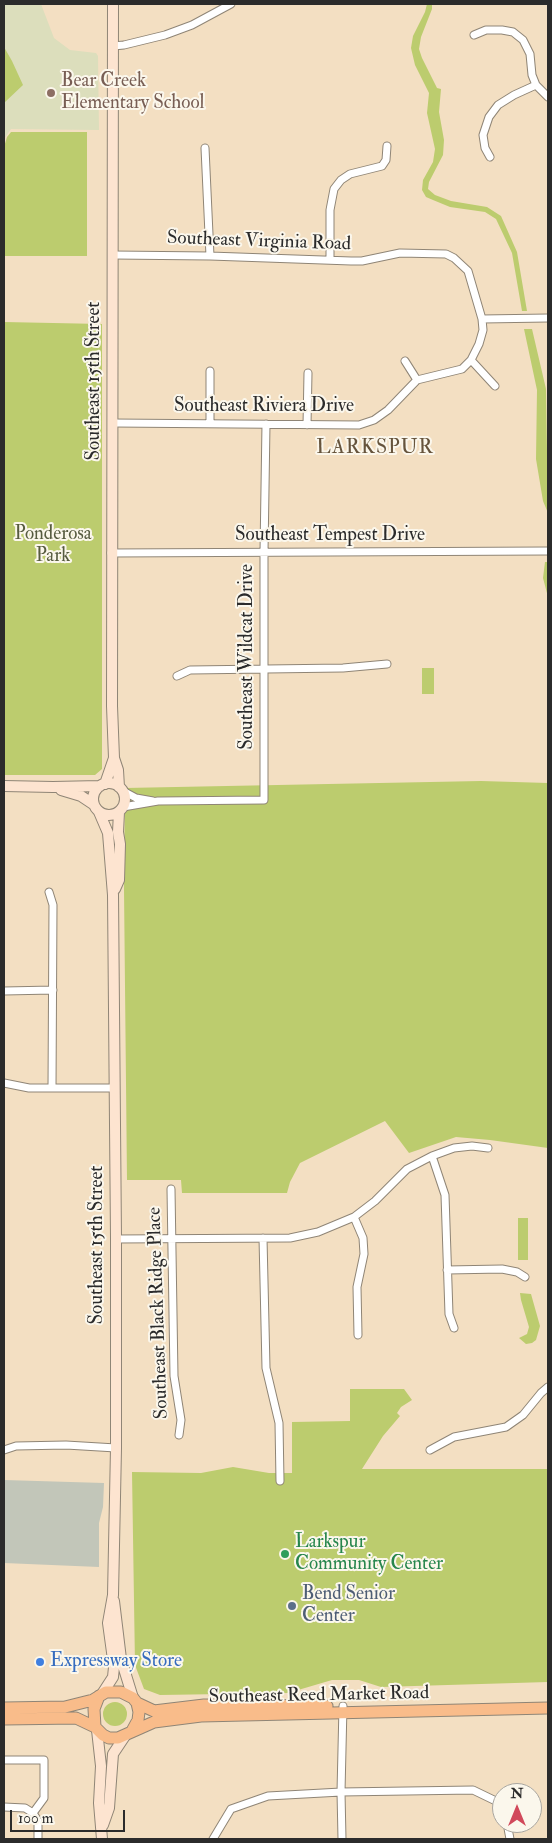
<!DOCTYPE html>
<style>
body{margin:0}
#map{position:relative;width:552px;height:1843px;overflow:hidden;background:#f3dfc2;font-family:"IM FELL Double Pica",serif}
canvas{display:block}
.frame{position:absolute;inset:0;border:5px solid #2b2b2b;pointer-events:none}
.north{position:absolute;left:492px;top:1783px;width:50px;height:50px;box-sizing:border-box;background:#fbf7ec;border:1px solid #a8a59f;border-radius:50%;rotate:0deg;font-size:14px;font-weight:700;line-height:20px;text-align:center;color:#2b2b2b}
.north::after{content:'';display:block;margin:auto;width:18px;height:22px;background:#d1495b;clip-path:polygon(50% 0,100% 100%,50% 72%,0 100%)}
.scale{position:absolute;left:10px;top:1810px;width:115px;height:22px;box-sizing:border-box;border:2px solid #2b2b2b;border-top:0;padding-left:6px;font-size:15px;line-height:18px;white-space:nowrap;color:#2b2b2b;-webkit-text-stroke:4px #fbf7ec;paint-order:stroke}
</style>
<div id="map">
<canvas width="552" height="1843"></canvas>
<div class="frame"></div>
<div class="north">N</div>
<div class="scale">100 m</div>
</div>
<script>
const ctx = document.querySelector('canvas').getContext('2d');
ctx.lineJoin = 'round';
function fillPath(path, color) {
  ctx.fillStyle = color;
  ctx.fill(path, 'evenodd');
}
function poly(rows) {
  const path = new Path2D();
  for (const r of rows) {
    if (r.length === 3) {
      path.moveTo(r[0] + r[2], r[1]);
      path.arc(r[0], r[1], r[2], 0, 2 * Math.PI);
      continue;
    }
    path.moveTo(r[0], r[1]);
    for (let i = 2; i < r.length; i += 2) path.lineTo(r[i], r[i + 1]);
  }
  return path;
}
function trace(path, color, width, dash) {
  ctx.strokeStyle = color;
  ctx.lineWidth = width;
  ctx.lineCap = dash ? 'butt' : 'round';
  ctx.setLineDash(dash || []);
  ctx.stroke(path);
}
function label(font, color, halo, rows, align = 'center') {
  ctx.font = font + ' "IM FELL Double Pica",serif';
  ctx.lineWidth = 4;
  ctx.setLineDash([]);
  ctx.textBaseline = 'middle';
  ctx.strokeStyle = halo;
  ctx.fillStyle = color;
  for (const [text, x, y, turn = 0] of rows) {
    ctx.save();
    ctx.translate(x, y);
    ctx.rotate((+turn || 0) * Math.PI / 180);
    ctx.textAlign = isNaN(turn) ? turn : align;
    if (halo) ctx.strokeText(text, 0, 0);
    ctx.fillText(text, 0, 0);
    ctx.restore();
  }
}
const built = poly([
 [4,4,41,4,54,38,70,50,96,53,98,56,99,130,11,129,4,139]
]);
const industrial = poly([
 [4,1480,104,1483,103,1507,99,1523,99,1567,4,1563]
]);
const green = poly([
 [427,4,432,4,432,9,421,37,419,49,422,58,437,88,441,89,439,112,444,140,443,155,429,182,428,189,435,195,451,201,487,207,501,216,517,252,527,311,522,311,512,253,496,219,485,212,450,207,433,200,426,197,422,190,423,180,433,162,435,149,427,113,429,93,415,65,411,48,413,36,425,12],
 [4,47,12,61,23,85,4,103],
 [11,132,87,132,87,256,4,256,4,147,7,137],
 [4,322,102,324,102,769,95,775,4,775],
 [524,329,532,329,546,389,548,513,543,501,536,459,537,390],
 [545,562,548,562,548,597,543,578],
 [422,668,434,668,434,694,422,694],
 [481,781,548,783,548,1148,490,1140,456,1137,409,1153,385,1121,300,1163,290,1182,287,1193,182,1193,181,1180,127,1180,124,889,125,788],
 [518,1218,528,1218,528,1260,518,1260],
 [520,1293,531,1294,540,1326,536,1340,532,1343,526,1344,519,1338,527,1334,529,1327,521,1300],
 [350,1389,404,1389,412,1400,401,1407,397,1413,400,1416,383,1436,362,1469,548,1469,548,1682,381,1687,359,1680,332,1680,288,1693,160,1695,144,1689,135,1665,132,1472,201,1473,233,1467,269,1473,292,1473,292,1422,350,1421],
 [115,1714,12]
]);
const street = poly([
 [474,35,486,30,502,30,513,32,523,40,530,54,532,75,536,85,548,97],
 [113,46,124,45,165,35,192,25,231,4],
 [205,148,210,256],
 [490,157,485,148,483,135,489,117,498,105,514,95,536,85],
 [330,260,330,210,334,189,341,180,350,174,382,166,386,160,387,146],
 [482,319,548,318],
 [471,360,495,386],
 [405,361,417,380],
 [113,423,359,425,374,420,388,410,417,380,462,369,471,360,479,344,483,330,482,319,468,271,454,258,446,254,400,253,362,261,351,261,210,256,113,255],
 [210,424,210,371],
 [307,425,308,373],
 [111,553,548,551],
 [177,676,190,670,343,668,387,664],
 [123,791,136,798,153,801],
 [123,807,158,801,264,800,264,552,266,424],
 [49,892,53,905,52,1088],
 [4,991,53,990],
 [4,1083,29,1088,114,1088],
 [432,1156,445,1195,449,1314,454,1328],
 [171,1189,174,1376,181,1420,179,1435],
 [354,1217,363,1238,364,1254,357,1287,358,1335],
 [263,1238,266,1368,279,1423,280,1481],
 [116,1239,290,1238,318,1232,354,1217,375,1201,407,1169,432,1156,454,1148,472,1146,488,1148],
 [447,1270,502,1269,517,1272,525,1277],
 [4,1450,16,1446,66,1445,116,1448],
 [430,1450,454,1437,506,1427,523,1415,541,1393,548,1387],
 [4,1760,44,1760,44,1798,33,1813],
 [4,1807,25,1808,33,1813,38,1821,38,1839],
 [507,1823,510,1839],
 [213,1839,231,1809,268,1796,341,1792,473,1790,502,1804],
 [342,1839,341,1792,343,1706]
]);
const secondary = poly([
 [113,4,112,706,114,758,118,770,119,787],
 [109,799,16],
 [105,784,114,758],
 [4,786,53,787,100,786],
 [61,790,81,796,93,804],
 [99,812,108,833,113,895,116,1239,116,1448,113,1595,108,1623,114,1667,113,1677,102,1694],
 [115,889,119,880,120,844,118,832,119,812],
 [114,1601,121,1659,133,1698],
 [97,1730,101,1766,99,1803,102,1839],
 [103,1825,109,1808,113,1754,125,1736]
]);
const primary = poly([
 [99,1696,94,1709,95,1727,103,1735,109,1738,118,1738,154,1722,201,1716,548,1708],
 [137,1703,154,1711,204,1705,327,1706],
 [4,1708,65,1707,93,1700,106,1692,121,1692,133,1698,137,1703,139,1712,138,1720,132,1731],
 [4,1719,76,1718,95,1727]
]);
const markers = [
 [51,93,5,"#8d6e63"],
 [285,1554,5,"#2e9e5b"],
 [292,1606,5,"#5c6f8a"],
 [40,1662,5,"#3f7fe0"]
];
const educationNames = [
 ["Bear Creek",61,82],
 ["Elementary School",61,104]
];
const streetNames = [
 ["Southeast Virginia Road",259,242,2],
 ["Southeast 15th Street",95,381,-90],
 ["Southeast Riviera Drive",264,407],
 ["Southeast Tempest Drive",330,536],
 ["Southeast Wildcat Drive",248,657,-90],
 ["Southeast 15th Street",98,1245,-90],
 ["Southeast Black Ridge Place",159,1313,-92],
 ["Southeast Reed Market Road",319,1696,-1]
];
const parkNames = [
 ["Ponderosa",53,535],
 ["Park",53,557]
];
const leisureNames = [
 ["Larkspur",295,1543],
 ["Community Center",295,1565]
];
const serviceNames = [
 ["Bend Senior",302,1595],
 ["Center",302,1617]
];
const shopNames = [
 ["Expressway Store",50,1662]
];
const neighbourhoodNames = [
 ["LARKSPUR",375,449]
];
fillPath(built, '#dcdebc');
fillPath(industrial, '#c2c6b9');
fillPath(green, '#bccc6e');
trace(street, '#8f8576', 9);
trace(secondary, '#8f8576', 12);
trace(primary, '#8f8576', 13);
trace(street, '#fff', 7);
trace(secondary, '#fde4d0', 10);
trace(primary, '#f9bc8a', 11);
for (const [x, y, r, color] of markers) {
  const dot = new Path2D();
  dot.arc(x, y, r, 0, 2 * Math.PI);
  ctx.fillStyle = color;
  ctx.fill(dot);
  trace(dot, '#fbf7ec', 2);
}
label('19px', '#785e54', '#fbf7ec', educationNames, 'left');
label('19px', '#2b2b2b', '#fbf7ec', streetNames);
label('19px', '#565b3f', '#fbf7ec', parkNames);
label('19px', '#27864d', '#fbf7ec', leisureNames, 'left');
label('19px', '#4e5e75', '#fbf7ec', serviceNames, 'left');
label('19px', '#366cbe', '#fbf7ec', shopNames, 'left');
ctx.letterSpacing = '1px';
label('20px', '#66543c', '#fbf7ec', neighbourhoodNames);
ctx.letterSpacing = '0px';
</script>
